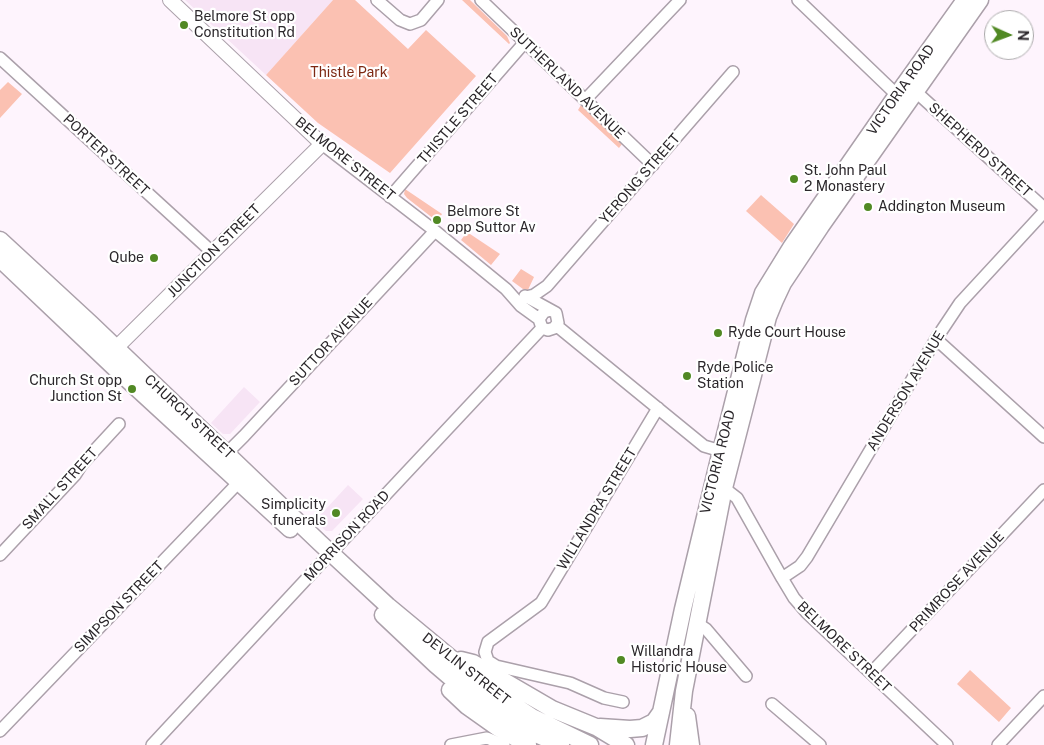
<!DOCTYPE html>
<style>
body{margin:0}
#map{position:relative;width:1044px;height:745px;overflow:hidden;background:#fef4fd;font-family:"Public Sans",sans-serif}
canvas{display:block}
.north{position:absolute;left:984px;top:10px;width:50px;height:50px;box-sizing:border-box;background:#fff;border:1px solid #aaa9aa;border-radius:50%;rotate:92deg;font-size:14px;font-weight:700;line-height:20px;text-align:center;color:#2b272b}
.north::after{content:'';display:block;margin:auto;width:18px;height:22px;background:#518924;clip-path:polygon(50% 0,100% 100%,50% 72%,0 100%)}
</style>
<div id="map">
<canvas width="1044" height="745"></canvas>
<div class="north">N</div>
</div>
<script>
const ctx = document.querySelector('canvas').getContext('2d');
ctx.lineJoin = 'round';
function fillPath(path, color) {
  ctx.fillStyle = color;
  ctx.fill(path, 'evenodd');
}
function poly(rows) {
  const path = new Path2D();
  for (const r of rows) {
    path.moveTo(r[0], r[1]);
    for (let i = 2; i < r.length; i += 2) path.lineTo(r[i], r[i + 1]);
  }
  return path;
}
function trace(path, color, width, dash) {
  ctx.strokeStyle = color;
  ctx.lineWidth = width;
  ctx.lineCap = dash ? 'butt' : 'round';
  ctx.setLineDash(dash || []);
  ctx.stroke(path);
}
function label(font, color, halo, rows, align = 'center') {
  ctx.font = font + ' "Public Sans",sans-serif';
  ctx.lineWidth = 4.5;
  ctx.setLineDash([]);
  ctx.textBaseline = 'middle';
  ctx.strokeStyle = halo;
  ctx.fillStyle = color;
  for (const [text, x, y, turn = 0] of rows) {
    ctx.save();
    ctx.translate(x, y);
    ctx.rotate((+turn || 0) * Math.PI / 180);
    ctx.textAlign = isNaN(turn) ? turn : align;
    if (halo) ctx.strokeText(text, 0, 0);
    ctx.fillText(text, 0, 0);
    ctx.restore();
  }
}
const built = poly([
 [185,0,333,0,266,75],
 [244,387,260,402,230,434,223,434,211,423],
 [348,485,363,499,332,531,326,531,315,521]
]);
const green = poly([
 [333,0,355,0,408,49,426,30,476,76,390,173,318,123,266,75],
 [462,0,470,0,507,36,510,43,509,44],
 [8,82,22,94,0,118,0,90],
 [581,105,622,144,619,148,578,110],
 [405,189,442,214,439,219,435,216,434,219,407,198,404,194],
 [761,195,794,224,782,243,746,211],
 [467,232,500,254,491,265,461,240],
 [521,269,534,277,527,292,512,281],
 [970,670,1011,708,999,722,957,684]
]);
const minor = poly([
 [377,0,400,20,410,24,421,20,438,0],
 [481,0,653,165],
 [798,0,897,95],
 [0,58,212,252],
 [915,91,1044,208],
 [585,100,680,0],
 [322,144,435,231,506,289,521,306,539,319],
 [390,197,525,42],
 [525,296,556,313,558,323,554,328,548,330,542,328,539,319,544,312,550,310],
 [526,297,534,295,547,286,733,72],
 [557,326,704,446,721,451],
 [936,339,1044,437],
 [227,453,244,436,435,231],
 [724,488,737,498,782,578,794,598,807,613,947,745],
 [331,553,542,328],
 [0,555,75,475,82,464,119,424],
 [782,578,800,566,807,557,936,339,960,303,1044,212],
 [697,623,706,629,746,676],
 [871,673,1044,490],
 [623,702,604,698,570,683,496,666,488,661,485,652,488,642,541,603,658,408],
 [772,704,820,745],
 [0,731,239,482],
 [152,745,324,560],
 [451,745,487,738,504,745],
 [998,745,1044,696]
]);
const major = poly([
 [116,348,322,144,170,0]
]);
const highway = poly([
 [0,240,91,324,320,543,388,606,482,684,532,717,590,745],
 [0,259,117,370,290,529],
 [383,615,436,665,471,695,502,715,529,731,561,745],
 [461,660,473,663,552,709,596,727,626,745],
 [450,690,467,706,498,728,528,745],
 [687,716,691,745],
 [600,727,630,729,642,728,654,722,661,712],
 [654,745,683,609,721,451,754,320,763,293,792,246,897,95,965,0],
 [678,745,684,691,724,488,768,317,775,300,783,283,821,226,980,0]
]);
const markers = [
 [184,25,5,"#518924"],
 [794,179,5,"#518924"],
 [868,207,5,"#518924"],
 [437,220,5,"#518924"],
 [154,258,5,"#518924"],
 [718,333,5,"#518924"],
 [687,376,5,"#518924"],
 [132,389,5,"#518924"],
 [336,513,5,"#518924"],
 [621,660,5,"#518924"]
];
const poiNames = [
 ["Belmore St opp",194,17],
 ["Constitution Rd",194,33],
 ["St. John Paul",804,171],
 ["2 Monastery",804,187],
 ["Addington Museum",878,207],
 ["Belmore St",447,212],
 ["opp Suttor Av",447,228],
 ["Qube",144,258,"right"],
 ["Ryde Court House",728,333],
 ["Ryde Police",697,368],
 ["Station",697,384],
 ["Church St opp",122,381,"right"],
 ["Junction St",122,397,"right"],
 ["Simplicity",326,505,"right"],
 ["funerals",326,521,"right"],
 ["Willandra",631,652],
 ["Historic House",631,668]
];
const parkNames = [
 ["Thistle Park",349,73]
];
const streetNames = [
 ["SUTHERLAND AVENUE",567,83,44],
 ["VICTORIA ROAD",901,90,-55],
 ["THISTLE STREET",458,119,-49],
 ["SHEPHERD STREET",980,150,42],
 ["PORTER STREET",106,155,43],
 ["BELMORE STREET",345,159,39],
 ["YERONG STREET",640,179,-49],
 ["JUNCTION STREET",214,251,-45],
 ["SUTTOR AVENUE",331,342,-47],
 ["ANDERSON AVENUE",906,391,-59],
 ["CHURCH STREET",189,417,43],
 ["VICTORIA ROAD",718,462,-76],
 ["SMALL STREET",60,489,-48],
 ["WILLANDRA STREET",597,509,-59],
 ["MORRISON ROAD",347,536,-47],
 ["PRIMROSE AVENUE",957,582,-47],
 ["SIMPSON STREET",119,607,-46],
 ["BELMORE STREET",844,647,44],
 ["DEVLIN STREET",466,669,38]
];
fillPath(built, '#f7e4f5');
fillPath(green, '#fbc1b2');
trace(minor, '#aba0aa', 14);
trace(major, '#aba0aa', 16);
trace(highway, '#aba0aa', 19);
trace(minor, '#fff', 11);
trace(major, '#fff', 14);
trace(highway, '#fff', 16);
for (const [x, y, r, color] of markers) {
  const dot = new Path2D();
  dot.arc(x, y, r, 0, 2 * Math.PI);
  ctx.fillStyle = color;
  ctx.fill(dot);
  trace(dot, '#fff', 2);
}
label('14px', '#2b272b', '#fff', poiNames, 'left');
label('14px', '#7d2812', '#fff', parkNames);
label('14px', '#2b272b', '#fff', streetNames);
</script>
